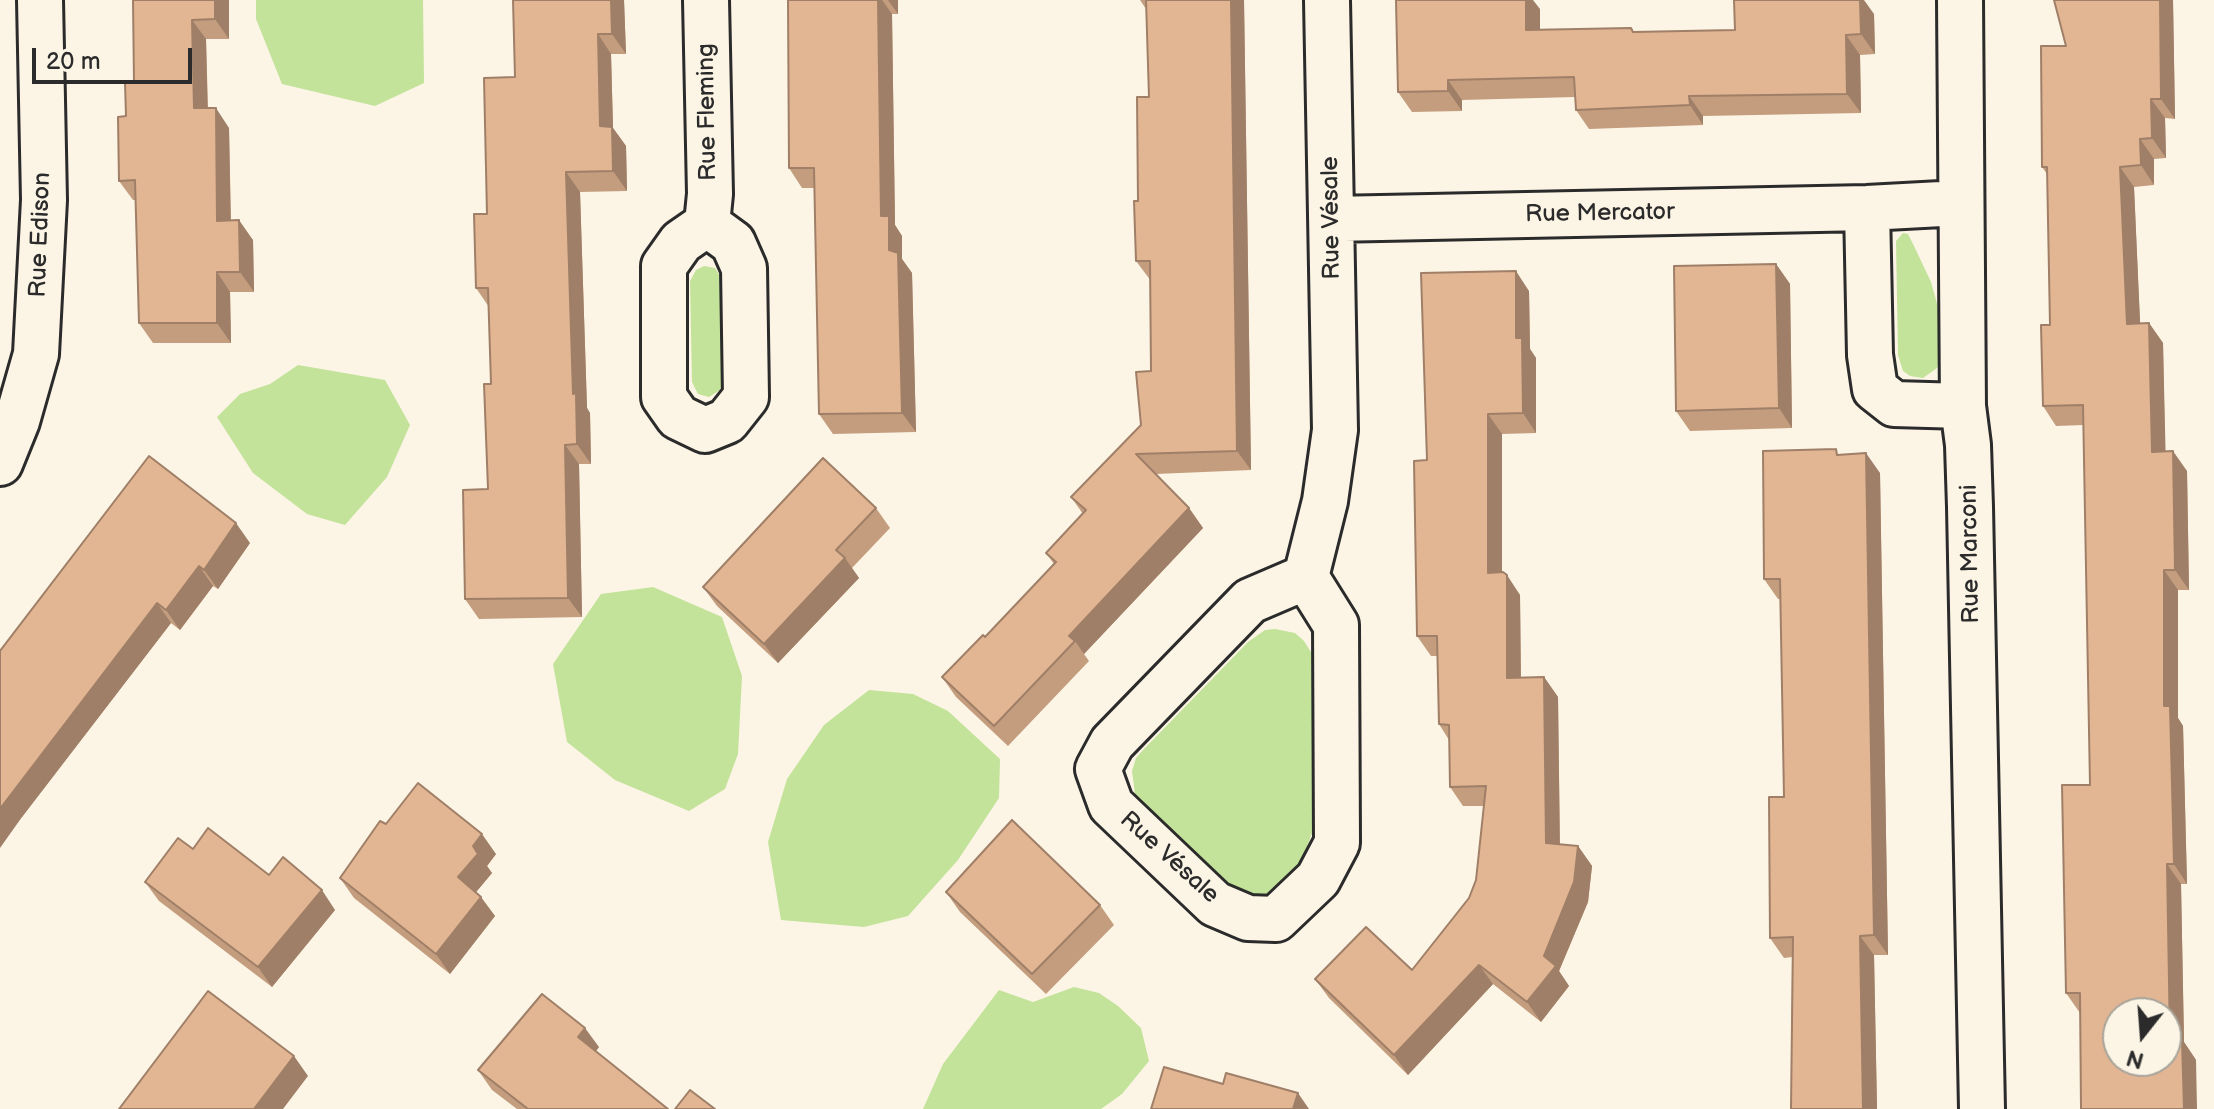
<!DOCTYPE html>
<meta charset="utf-8">
<style>
body{margin:0}
#map{position:relative;width:2214px;height:1109px;overflow:hidden;background:#fcf5e5;font-family:"Balsamiq Sans",sans-serif}
canvas{display:block}
.north{position:absolute;left:2102px;top:997px;width:80px;height:80px;box-sizing:border-box;background:#fcf5e5;border:2px solid #a8a49b;border-radius:50%;rotate:197deg;font-size:22px;font-weight:700;line-height:32px;text-align:center;color:#2b2b2b}
.north::after{content:'';display:block;margin:auto;width:28px;height:36px;background:#2b2b2b;clip-path:polygon(50% 0,100% 100%,50% 72%,0 100%)}
.scale{position:absolute;left:32px;top:48px;width:160px;height:36px;box-sizing:border-box;border:4px solid #2b2b2b;border-top:0;padding-left:10px;font-size:24px;line-height:28px;white-space:nowrap;color:#2b2b2b;-webkit-text-stroke:6px #fcf5e5;paint-order:stroke}
</style>
<div id="map">
<canvas width="2214" height="1109"></canvas>
<div class="north">N</div>
<div class="scale">20 m</div>
</div>
<script>
const ctx = document.querySelector('canvas').getContext('2d');
ctx.lineJoin = 'round';
function fillPath(path, color) {
  ctx.fillStyle = color;
  ctx.fill(path, 'evenodd');
}
function poly(rows) {
  const path = new Path2D();
  for (const r of rows) {
    path.moveTo(r[0], r[1]);
    for (let i = 2; i < r.length; i += 2) path.lineTo(r[i], r[i + 1]);
  }
  return path;
}
function trace(path, color, width, dash) {
  ctx.strokeStyle = color;
  ctx.lineWidth = width;
  ctx.lineCap = dash ? 'butt' : 'round';
  ctx.setLineDash(dash || []);
  ctx.stroke(path);
}
function label(font, color, halo, rows, align = 'center') {
  ctx.font = font + ' "Balsamiq Sans",sans-serif';
  ctx.lineWidth = 6;
  ctx.setLineDash([]);
  ctx.textBaseline = 'middle';
  ctx.strokeStyle = halo;
  ctx.fillStyle = color;
  for (const [text, x, y, turn = 0] of rows) {
    ctx.save();
    ctx.translate(x, y);
    ctx.rotate((+turn || 0) * Math.PI / 180);
    ctx.textAlign = isNaN(turn) ? turn : align;
    if (halo) ctx.strokeText(text, 0, 0);
    ctx.fillText(text, 0, 0);
    ctx.restore();
  }
}
const green = poly([
 [256,0,423,0,424,83,375,106,282,84,256,19],
 [1903,233,1908,234,1914,246,1931,282,1938,307,1942,337,1941,356,1937,368,1923,378,1910,376,1903,371,1898,355,1896,241],
 [704,266,715,268,721,278,723,383,720,390,709,397,698,394,692,382,690,281,696,270],
 [298,365,385,380,410,425,387,477,345,525,307,514,253,473,217,417,240,394,270,384],
 [653,587,722,617,742,676,738,754,725,789,689,811,615,780,567,742,553,664,601,594],
 [1275,629,1295,633,1304,641,1314,657,1315,824,1302,862,1288,881,1265,895,1245,894,1231,887,1142,803,1135,794,1132,771,1136,758,1143,750,1248,642,1265,630],
 [869,690,913,694,948,711,1000,759,999,798,958,860,908,916,864,927,781,920,768,842,787,779,824,725],
 [1074,987,1099,993,1118,1006,1141,1028,1149,1061,1122,1094,1101,1109,923,1109,943,1064,999,990,1033,1002]
]);
const minor = poly([
 [706,0,710,194,707,224],
 [1960,0,1963,406,1968,445,1970,507,1982,1109],
 [1867,208,1870,355,1875,389,1894,404,1963,406],
 [1332,219,1867,208,1960,203],
 [707,224,733,243,744,268,746,397,727,421,705,430,678,417,664,397,664,266,681,242,707,224],
 [0,463,17,421,36,354,44,200,40,0],
 [1306,577,1250,601,1112,743,1098,769,1111,805,1215,904,1248,918,1276,919,1318,879,1337,843,1336,625,1306,577,1325,501,1335,430,1327,0]
]);
const wall = poly([
 [133,0,229,0,229,39,206,39,208,108,229,128,231,220,253,240,254,292,230,292,231,343,153,343,139,323,136,200,133,200,119,181,134,83],
 [513,0,624,0,626,54,611,54,613,128,626,146,627,191,580,192,587,408,590,413,591,464,579,464,582,617,479,619,465,599,488,489,491,384,489,307,476,288,487,214,515,77],
 [788,0,898,0,898,14,892,14,895,225,902,236,902,259,912,273,916,432,833,434,819,414,814,188,802,188,789,168],
 [1140,0,1244,0,1251,470,1156,474,1189,508,1203,528,1084,654,1089,661,1008,746,956,697,942,677,985,637,1054,564,1046,553,1083,514,1071,497,1141,425,1151,371,1151,281,1136,261,1138,201,1149,97,1146,9],
 [2173,0,2175,119,2165,118,2166,158,2154,159,2154,185,2134,187,2140,324,2149,323,2163,343,2165,451,2187,471,2189,590,2178,590,2178,718,2183,726,2187,884,2181,884,2184,1042,2196,1060,2080,1013,2066,993,2090,785,2084,425,2056,426,2043,406,2050,325,2047,174,2042,167,2066,46],
 [1540,9,1540,30,1634,32,1735,30,1874,14,1875,54,1860,55,1861,113,1703,116,1703,125,1589,129,1576,110,1575,97,1462,100,1462,111,1412,112,1398,92],
 [1776,264,1790,284,1792,428,1690,431,1676,411],
 [1529,291,1530,349,1536,358,1536,433,1502,434,1502,572,1520,595,1521,678,1544,677,1558,697,1560,845,1578,846,1592,866,1588,902,1559,971,1569,986,1541,1022,1493,984,1408,1075,1329,998,1315,979,1412,970,1469,898,1476,880,1484,806,1463,806,1450,787,1449,740,1439,724,1437,656,1431,656,1417,636,1427,460],
 [1840,455,1880,473,1888,955,1874,955,1877,1109,1791,1109,1792,957,1784,958,1770,938,1784,797,1781,599,1778,599,1764,579],
 [876,508,890,528,852,568,859,578,778,663,717,606,703,587],
 [250,543,218,589,213,586,180,630,171,623,22,817,0,651],
 [386,824,496,854,487,866,492,873,476,892,495,916,450,974,354,898,340,878],
 [193,849,269,875,335,910,272,987,159,901,145,882],
 [946,892,1100,905,1114,925,1046,994,960,912],
 [599,1047,596,1051,668,1109,517,1109,492,1090,478,1070]
]);
const shadedWall = poly([
 [215,0,229,0,229,39,215,19],
 [611,0,624,0,626,54,612,34],
 [878,0,882,0,892,14,895,225,902,236,902,259,912,273,916,432,902,413,889,250,881,216],
 [888,0,898,0,898,14],
 [1231,0,1244,0,1251,470,1237,451],
 [1526,0,1533,0,1540,9,1540,50,1526,30],
 [1860,0,1864,0,1874,14,1875,54,1861,34],
 [2160,0,2173,0,2175,119,2161,99],
 [192,20,206,39,208,128,194,108],
 [598,34,611,54,613,128,626,146,627,191,613,171,600,126],
 [1846,35,1860,55,1861,113,1847,94],
 [1448,80,1462,100,1462,111,1448,91],
 [1689,96,1703,116,1703,125,1690,105],
 [2151,99,2165,118,2166,158,2152,138],
 [216,108,229,128,231,240,217,221],
 [2140,139,2154,159,2154,185,2141,165],
 [2120,167,2134,187,2141,343,2127,324],
 [566,172,580,192,587,408,590,413,591,464,577,444,573,394],
 [239,220,253,240,254,292,240,272],
 [1776,264,1790,284,1792,428,1779,408],
 [1516,271,1529,291,1530,349,1536,358,1536,433,1523,413,1516,338],
 [217,272,230,292,231,343,217,323],
 [2149,323,2163,343,2166,471,2152,452],
 [1488,414,1502,434,1502,593,1488,573],
 [565,445,579,464,582,617,568,598],
 [2173,451,2187,471,2189,590,2175,570],
 [1866,453,1880,473,1888,955,1874,935],
 [1189,508,1203,528,1084,654,1075,641,1069,636],
 [236,523,250,543,218,589,204,570],
 [845,558,859,578,778,663,764,644],
 [199,566,213,586,180,630,166,610],
 [2164,570,2178,590,2178,718,2183,726,2187,884,2174,864,2164,706],
 [1507,575,1520,595,1521,698,1507,678],
 [157,603,171,623,22,817,0,848,0,809],
 [1544,677,1558,697,1560,863,1546,843],
 [482,834,496,854,487,866,492,873,472,897,458,877,473,846],
 [1578,846,1592,866,1588,902,1559,971,1569,986,1541,1022,1527,1002,1544,956],
 [2167,864,2181,884,2184,1042,2196,1060,2197,1109,2184,1109,2170,1041],
 [322,890,335,910,272,987,258,967],
 [481,897,495,916,450,974,436,954],
 [1860,936,1874,955,1877,1109,1863,1109],
 [1479,965,1493,984,1408,1075,1394,1055],
 [585,1028,599,1047,592,1056,578,1037],
 [294,1056,308,1076,283,1109,254,1109],
 [1298,1093,1309,1109,1293,1109]
]);
const building = poly([
 [133,0,215,0,215,19,192,20,194,108,216,108,217,221,239,220,240,272,217,272,217,323,139,323,135,180,119,181,118,117,126,116,125,83,134,83,133,0],
 [513,0,611,0,612,34,598,34,600,126,612,127,613,171,566,172,573,394,576,393,577,444,565,445,568,598,465,599,463,490,488,489,484,384,491,384,488,288,476,288,474,214,487,214,484,78,515,77,513,0],
 [788,0,878,0,881,216,889,216,889,250,898,253,902,413,819,414,814,168,789,168,788,0],
 [1146,0,1231,0,1237,451,1136,454,1189,508,1069,636,1075,641,994,726,942,677,983,635,985,637,1056,562,1046,553,1086,510,1071,497,1141,425,1136,372,1151,371,1150,261,1136,261,1134,201,1138,201,1137,97,1149,97,1146,0],
 [1396,0,1526,0,1526,30,1631,28,1633,32,1735,30,1734,0,1860,0,1861,34,1846,35,1847,94,1689,96,1690,105,1576,110,1574,77,1448,80,1448,91,1398,92,1396,0],
 [2054,0,2160,0,2161,99,2151,99,2152,138,2140,139,2141,165,2120,167,2127,324,2149,323,2152,452,2173,451,2175,570,2164,570,2164,706,2170,706,2174,864,2167,864,2170,1041,2182,1040,2184,1109,2081,1109,2080,993,2066,993,2062,785,2090,785,2083,405,2043,406,2041,325,2050,325,2047,167,2042,167,2041,46,2066,46,2054,0],
 [2118,1013,2166,1013,2166,1061,2118,1061,2118,1013],
 [1776,264,1779,408,1676,411,1674,266,1776,264],
 [1516,271,1516,338,1522,338,1523,413,1488,414,1488,573,1503,572,1507,575,1507,678,1544,677,1546,843,1578,846,1574,882,1544,956,1556,966,1527,1002,1479,965,1394,1055,1315,979,1366,927,1412,970,1469,898,1476,880,1486,786,1450,787,1449,725,1439,724,1437,636,1417,636,1414,461,1427,460,1421,273,1516,271],
 [1836,449,1837,455,1866,453,1874,935,1860,936,1863,1109,1791,1109,1793,937,1770,938,1769,797,1784,797,1780,579,1764,579,1763,451,1836,449],
 [149,456,236,523,204,570,199,566,166,610,157,603,0,809,0,651,149,456],
 [823,458,876,508,836,550,845,558,764,644,703,587,823,458],
 [418,783,482,834,473,846,478,854,458,877,481,897,436,954,340,878,380,821,386,824,418,783],
 [1012,820,1100,905,1032,974,946,892,1012,820],
 [208,828,269,875,283,857,322,890,258,967,145,882,178,838,193,849,208,828],
 [208,991,294,1056,254,1109,119,1109,208,991],
 [542,994,585,1028,578,1037,668,1109,528,1109,478,1070,542,994],
 [1164,1067,1223,1084,1226,1073,1298,1093,1293,1109,1151,1109,1164,1067],
 [690,1090,715,1109,675,1109,690,1090]
]);
const streetNames = [
 ["Rue Fleming",708,112,-91],
 ["Rue Mercator",1600,214,-1],
 ["Rue Vésale",1332,218,-91],
 ["Rue Edison",41,235,-88],
 ["Rue Marconi",1971,554,-91],
 ["Rue Vésale",1169,858,42]
];
fillPath(green, '#c3e29a');
trace(minor, '#2b2b2b', 50);
trace(minor, '#fcf5e5', 44);
fillPath(wall, '#c39d7e');
fillPath(shadedWall, '#9f7f67');
fillPath(building, '#e3b693');
trace(building, '#9f7f67', 2);
label('24px', '#2b2b2b', '#fcf5e5', streetNames);
</script>
